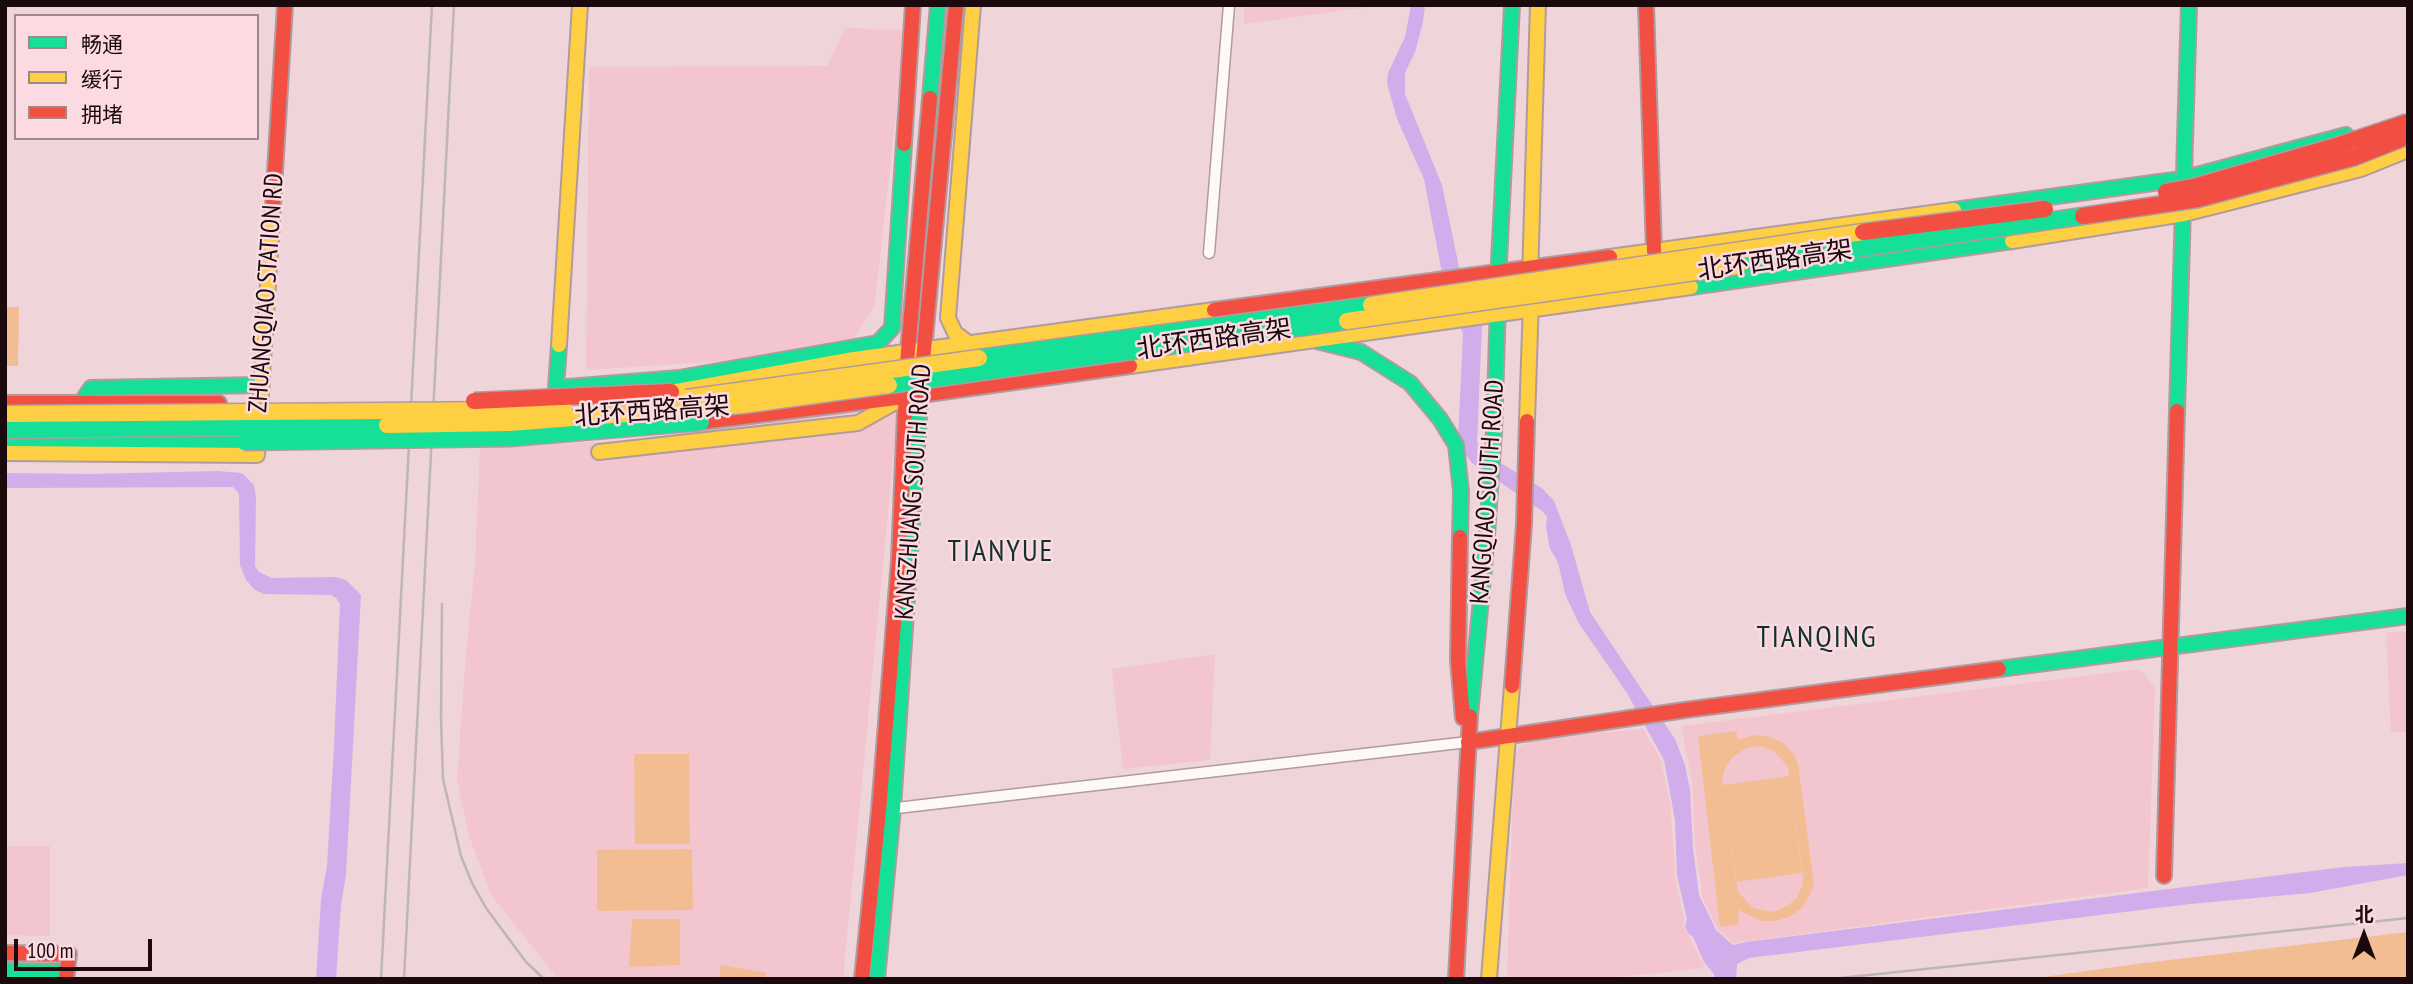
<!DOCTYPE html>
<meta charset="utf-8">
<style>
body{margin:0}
#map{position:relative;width:2413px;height:984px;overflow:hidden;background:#efd4d9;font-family:"PT Sans Narrow","Noto Sans SC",sans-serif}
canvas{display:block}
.frame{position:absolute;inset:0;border:7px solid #1a090d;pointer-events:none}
.legend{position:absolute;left:14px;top:14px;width:245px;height:126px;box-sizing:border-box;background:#fbdbe1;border:2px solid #a1878c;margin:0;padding:9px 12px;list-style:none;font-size:21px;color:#1a090d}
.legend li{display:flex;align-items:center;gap:14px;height:35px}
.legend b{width:35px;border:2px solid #a1878c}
.north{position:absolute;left:2329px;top:900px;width:70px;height:70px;-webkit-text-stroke:5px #fbdbe1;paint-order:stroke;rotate:0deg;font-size:19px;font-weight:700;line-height:28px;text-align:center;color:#1a090d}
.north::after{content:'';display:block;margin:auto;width:24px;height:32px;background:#1a090d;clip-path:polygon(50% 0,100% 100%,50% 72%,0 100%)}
.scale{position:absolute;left:14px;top:939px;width:138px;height:32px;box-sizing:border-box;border:4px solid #1a090d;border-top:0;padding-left:9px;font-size:21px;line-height:24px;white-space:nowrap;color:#1a090d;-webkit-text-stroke:5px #fbdbe1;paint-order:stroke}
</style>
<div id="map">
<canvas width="2413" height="984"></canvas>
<div class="frame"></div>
<ul class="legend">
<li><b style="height:9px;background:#16e098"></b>畅通</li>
<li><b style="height:9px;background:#ffcf43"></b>缓行</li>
<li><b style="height:9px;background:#f24e42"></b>拥堵</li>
</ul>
<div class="north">北</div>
<div class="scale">100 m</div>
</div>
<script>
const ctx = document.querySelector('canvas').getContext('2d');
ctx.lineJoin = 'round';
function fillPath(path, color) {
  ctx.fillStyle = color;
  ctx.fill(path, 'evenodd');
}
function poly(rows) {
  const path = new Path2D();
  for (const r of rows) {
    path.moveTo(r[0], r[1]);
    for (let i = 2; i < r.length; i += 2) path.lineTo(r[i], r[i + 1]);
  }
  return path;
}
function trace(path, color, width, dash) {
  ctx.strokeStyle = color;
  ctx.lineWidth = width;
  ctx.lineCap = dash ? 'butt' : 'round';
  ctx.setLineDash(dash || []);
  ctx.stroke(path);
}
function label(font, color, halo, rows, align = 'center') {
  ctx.font = font + ' "PT Sans Narrow","Noto Sans SC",sans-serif';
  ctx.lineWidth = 5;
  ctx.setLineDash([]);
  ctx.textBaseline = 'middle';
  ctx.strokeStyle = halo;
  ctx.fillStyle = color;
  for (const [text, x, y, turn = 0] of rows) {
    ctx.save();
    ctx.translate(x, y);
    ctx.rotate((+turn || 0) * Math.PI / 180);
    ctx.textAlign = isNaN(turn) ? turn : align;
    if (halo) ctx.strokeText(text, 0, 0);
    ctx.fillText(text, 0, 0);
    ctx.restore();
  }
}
const built = poly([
 [1244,5,1383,5,1244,24],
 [845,28,905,30,875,304,852,342,743,360,586,370,589,67,827,66],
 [898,409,843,979,558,979,491,895,469,836,457,780,466,653,475,563,480,448,636,440,794,418],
 [2408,631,2408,732,2391,732,2386,633],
 [1215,654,1210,760,1123,769,1112,669],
 [2130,670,2141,670,2155,688,2148,888,1734,943,1718,930,1703,899,1695,845,1692,782,1681,726],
 [1643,729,1660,758,1670,802,1676,884,1684,918,1684,926,1705,968,1600,979,1507,979,1514,755,1520,746,1535,739],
 [5,846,50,846,50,936,5,935]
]);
const green = poly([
 [5,307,19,307,18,366,5,366],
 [1736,731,1738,740,1755,735,1770,737,1783,743,1794,755,1798,764,1814,884,1810,895,1802,908,1789,917,1775,921,1761,921,1738,910,1739,924,1720,927,1698,736],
 [1760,746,1774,751,1788,767,1803,876,1802,886,1797,898,1787,906,1773,912,1753,908,1738,892,1724,794,1736,882,1802,873,1789,776,1723,785,1722,780,1726,766,1734,756,1747,748],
 [634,754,689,754,690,844,635,844],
 [692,849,693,910,597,911,597,850],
 [632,919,680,919,680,965,629,967],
 [2408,932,2408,978,2404,979,2029,979,2144,963],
 [721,965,766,973,765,979,719,979]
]);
const water = poly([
 [1411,5,1425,5,1423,22,1415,52,1405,73,1405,94,1442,185,1459,267,1482,324,1477,442,1483,452,1543,489,1554,501,1571,545,1590,612,1675,739,1685,765,1690,790,1693,848,1699,895,1716,930,1733,945,1746,942,2344,867,2408,863,2408,875,2310,893,2190,904,1749,958,1737,964,1736,979,1715,979,1714,974,1704,962,1693,937,1688,933,1685,926,1687,919,1677,875,1675,820,1664,760,1627,693,1578,622,1565,594,1558,562,1550,549,1546,527,1547,517,1542,511,1472,463,1463,451,1458,439,1463,334,1442,273,1424,179,1397,119,1387,83,1388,73,1405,37],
 [217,471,242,473,254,485,256,497,255,566,259,572,272,578,335,577,346,580,361,595,346,875,341,905,336,979,316,979,321,899,327,866,334,746,340,604,336,598,331,595,264,594,255,590,246,580,240,565,239,494,233,487,5,488,5,473,90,474]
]);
const street = poly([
 [1209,253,1229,5],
 [888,809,1468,742]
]);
const fast = poly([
 [930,98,938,5],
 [1954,210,2182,179,2346,135],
 [1498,281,1512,5],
 [1691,287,2012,241],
 [1317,341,1361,352,1410,383,1440,419,1456,445,1461,491,1460,537],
 [559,345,556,388,679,378,878,343,892,328,904,144],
 [81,403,91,388,261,385],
 [2177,411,2189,5],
 [5,440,244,442],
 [1999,669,2408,616],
 [1470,716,1487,535,1494,431,1498,304],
 [5,971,67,972],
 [877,979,893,808,921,387]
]);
const slow = poly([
 [2012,241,2184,214,2361,169,2408,150],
 [1610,257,1954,210],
 [1530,278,1538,5],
 [559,345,580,5],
 [971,345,955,333,948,318,973,5],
 [1130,366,1691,287],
 [671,392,854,359,1214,310],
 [1527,421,1531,300],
 [599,452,858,423,901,399],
 [5,453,257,455,273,205],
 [1489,979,1512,686]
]);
const jam = poly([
 [1646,5,1654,251],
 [904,144,913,5],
 [273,205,285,5],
 [1214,310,1610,257],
 [923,360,956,5],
 [907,363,930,98],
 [5,403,219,403],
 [701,422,921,395,1130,366],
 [1460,537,1458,660,1463,718],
 [1512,686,1524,524,1527,421],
 [1468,742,1685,710,1999,669],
 [2164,876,2177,411],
 [5,953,69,954,66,979],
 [862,979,879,811,899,560,906,387],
 [1456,979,1470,716]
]);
const rail = poly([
 [442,604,441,719,443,779,461,856,472,883,486,908,526,962,544,979],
 [381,979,432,5],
 [404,979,454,5],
 [1831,979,2408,918]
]);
const fastBridge = poly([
 [1738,266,2083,216],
 [979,358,1371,305],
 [889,385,1347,321],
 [5,430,387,425],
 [244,442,510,438,701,422]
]);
const slowBridge = poly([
 [1371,305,1863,232],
 [1347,321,1738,266],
 [686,398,979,358],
 [5,414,507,410,564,407],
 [387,425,509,423,743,405,889,385]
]);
const jamBridge = poly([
 [2166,192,2194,187,2333,147,2408,122],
 [2083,216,2198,199,2355,157,2408,136],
 [1863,232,2045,209],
 [474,401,671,392]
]);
const streetNames = [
 ["北环西路高架",1775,261,-8],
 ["ZHUANGQIAO STATION RD",267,293,-86],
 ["北环西路高架",1214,340,-8],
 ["北环西路高架",652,412,-4],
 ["KANGZHUANG SOUTH ROAD",914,492,-86],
 ["KANGQIAO SOUTH ROAD",1488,492,-86]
];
const quarterNames = [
 ["TIANYUE",1001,552],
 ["TIANQING",1817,638]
];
fillPath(built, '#f3c6cf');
fillPath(green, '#f2bd93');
fillPath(water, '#d2adeb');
trace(street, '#b09b9f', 13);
trace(fast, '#b09b9f', 18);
trace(slow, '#b09b9f', 18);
trace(jam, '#b09b9f', 18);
trace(street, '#fdf9f9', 10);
trace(fast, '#16e098', 14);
trace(slow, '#ffcf43', 14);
trace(jam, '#f24e42', 14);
trace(rail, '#bdb5b7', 2.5);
trace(fastBridge, '#b09b9f', 19, []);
trace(slowBridge, '#b09b9f', 19, []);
trace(jamBridge, '#b09b9f', 19, []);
trace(fastBridge, '#16e098', 16);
trace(slowBridge, '#ffcf43', 16);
trace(jamBridge, '#f24e42', 16);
label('26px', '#1a090d', '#fbdbe1', streetNames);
ctx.letterSpacing = '2px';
label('30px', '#10322e', '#fbdbe1', quarterNames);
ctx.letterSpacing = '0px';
</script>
